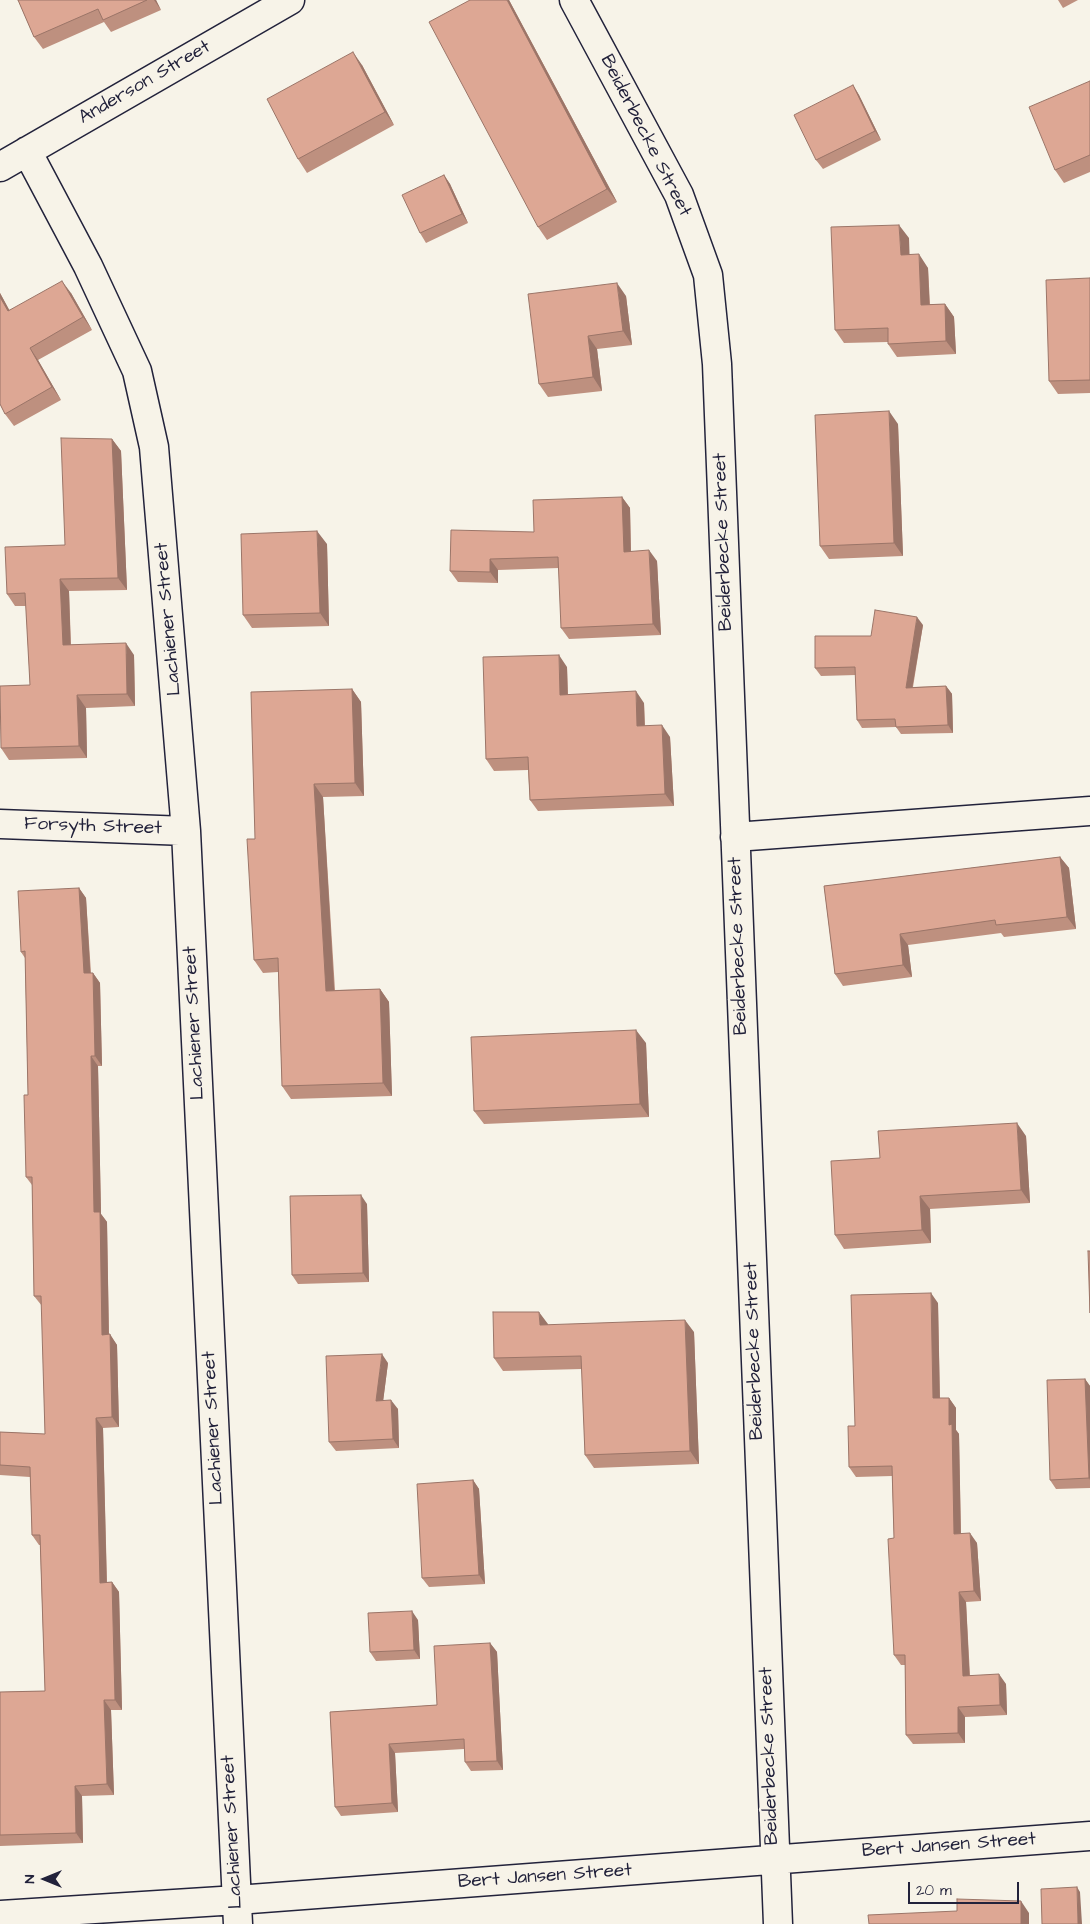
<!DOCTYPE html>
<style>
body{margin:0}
#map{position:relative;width:1090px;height:1924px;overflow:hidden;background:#f7f3e8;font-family:"Architects Daughter",sans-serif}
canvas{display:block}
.north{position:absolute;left:20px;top:1854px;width:50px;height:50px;-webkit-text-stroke:4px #f7f3e8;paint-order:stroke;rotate:270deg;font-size:14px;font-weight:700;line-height:20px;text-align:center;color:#22223b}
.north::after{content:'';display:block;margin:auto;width:18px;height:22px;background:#22223b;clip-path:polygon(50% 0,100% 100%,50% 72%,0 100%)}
.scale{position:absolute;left:908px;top:1882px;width:111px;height:22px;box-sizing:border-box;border:2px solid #22223b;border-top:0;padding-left:6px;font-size:15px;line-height:18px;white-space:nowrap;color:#22223b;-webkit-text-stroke:4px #f7f3e8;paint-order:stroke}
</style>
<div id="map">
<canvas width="1090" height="1924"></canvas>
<div class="north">N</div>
<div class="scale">20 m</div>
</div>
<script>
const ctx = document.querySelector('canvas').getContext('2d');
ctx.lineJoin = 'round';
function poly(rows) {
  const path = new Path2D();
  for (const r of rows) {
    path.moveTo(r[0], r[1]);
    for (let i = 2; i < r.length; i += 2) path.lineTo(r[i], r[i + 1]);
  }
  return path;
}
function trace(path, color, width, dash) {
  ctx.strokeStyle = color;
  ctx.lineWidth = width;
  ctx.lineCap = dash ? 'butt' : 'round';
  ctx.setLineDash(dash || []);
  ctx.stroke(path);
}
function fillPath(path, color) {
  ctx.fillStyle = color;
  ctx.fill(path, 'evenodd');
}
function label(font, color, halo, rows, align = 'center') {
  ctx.font = font + ' "Architects Daughter",sans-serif';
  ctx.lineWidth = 4.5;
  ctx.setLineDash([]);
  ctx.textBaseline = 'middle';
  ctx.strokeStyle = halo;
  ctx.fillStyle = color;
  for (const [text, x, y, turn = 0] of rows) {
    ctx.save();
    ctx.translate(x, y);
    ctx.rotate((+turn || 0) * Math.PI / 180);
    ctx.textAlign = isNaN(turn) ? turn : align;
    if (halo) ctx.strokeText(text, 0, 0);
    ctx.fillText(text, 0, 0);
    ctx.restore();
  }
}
const minor = poly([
 [574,0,679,195,708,275,717,364,778,1924],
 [27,151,88,266,137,371,154,447,186,831,238,1924],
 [0,167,290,0],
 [0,824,186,831],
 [735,837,1090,811],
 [0,1915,237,1900,1090,1836]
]);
const wall = poly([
 [18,0,156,0,161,10,111,32,104,22,43,49,34,37],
 [509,0,617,202,547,240,538,227],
 [1058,0,1078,0,1063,8],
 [362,65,394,125,307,173,298,159],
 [1090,81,1090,172,1064,183,1055,170],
 [853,85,859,95,881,140,823,169,816,160],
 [444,175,450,184,468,223,426,243,420,233],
 [909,238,909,255,928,268,930,304,945,304,954,317,956,354,897,357,888,344,888,342,844,343,835,330],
 [1090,278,1090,393,1058,394,1049,381],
 [0,293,9,310,71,293,92,330,38,360,61,400,14,426,5,414,0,404],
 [626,296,632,345,597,349,602,391,548,397,539,384],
 [898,424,903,556,829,559,820,546],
 [112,439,121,451,127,590,69,591,71,645,134,655,135,706,86,708,87,758,9,760,1,748,30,685,26,606,15,606,7,594,65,545],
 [622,497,630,508,631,551,657,561,661,635,569,639,561,628,559,568,498,570,498,583,458,582,450,571,534,532],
 [327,544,329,626,252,628,243,615],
 [923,625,913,687,946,686,952,694,953,733,901,734,896,727,862,728,857,720,856,675,821,676,815,668,871,636],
 [567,667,568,694,644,703,645,726,670,737,674,806,538,811,530,800,528,770,494,771,486,759],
 [352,689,361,702,364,796,323,797,335,990,380,989,389,1002,392,1096,291,1099,282,1086,278,972,263,973,254,960,255,839],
 [1060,857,1069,868,1076,929,1004,937,1001,933,908,945,912,977,843,986,835,974,824,886],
 [79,888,86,898,91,973,93,973,100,983,102,1066,98,1066,101,1214,107,1222,109,1334,117,1345,119,1427,103,1428,107,1582,112,1582,119,1592,122,1710,111,1710,114,1795,82,1796,83,1843,0,1846,0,1692,45,1691,40,1545,39,1545,32,1535,30,1477,0,1475,0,1432,45,1434,42,1306,34,1296,32,1185,26,1177,28,1095,25,958,21,952],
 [646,1043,649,1117,484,1124,474,1111],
 [1026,1136,1030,1203,930,1209,931,1243,844,1249,835,1235,880,1158],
 [367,1204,369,1282,298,1284,292,1275],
 [938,1303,940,1398,949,1398,956,1408,956,1430,959,1434,961,1534,977,1543,981,1601,966,1602,970,1675,1006,1684,1007,1715,965,1717,965,1743,913,1744,906,1735,905,1665,901,1665,894,1655,894,1538,892,1476,856,1477,849,1467,855,1426],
 [548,1324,548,1325,694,1332,699,1464,594,1468,585,1455,582,1369,503,1371,494,1358],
 [388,1363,383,1401,398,1409,399,1448,336,1451,329,1442],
 [1085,1379,1090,1386,1090,1488,1056,1489,1050,1480],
 [473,1480,479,1489,485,1584,429,1587,422,1578],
 [418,1620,420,1659,376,1661,370,1652],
 [490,1643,497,1652,503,1770,471,1771,465,1762,464,1749,395,1753,398,1812,341,1816,335,1807,330,1712,437,1705]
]);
const shadedWall = poly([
 [154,0,156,0,161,10],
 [507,0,509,0,617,202,607,189],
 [353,52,362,65,394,125,385,112],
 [853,85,859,95,881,140,875,131],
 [444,175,450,184,468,223,462,214],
 [899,225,909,238,910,268,901,255],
 [919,254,928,268,930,318,921,305],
 [62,281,71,293,92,330,83,317],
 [617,283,626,296,632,345,623,331],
 [0,293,17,324,8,311,0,297],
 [945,304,954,317,956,354,946,341],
 [588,336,597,349,602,391,593,377],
 [30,348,38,360,61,400,52,387],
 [889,411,898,424,903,556,894,543],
 [112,439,121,451,127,590,118,578],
 [622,497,630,508,631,563,624,552],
 [317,531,327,544,329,626,320,613],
 [649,550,657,561,661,635,653,624],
 [490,559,498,570,498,583,490,572],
 [60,579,69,591,71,657,63,645],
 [917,617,923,625,911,695,906,688],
 [126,643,134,655,135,706,127,694],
 [559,655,567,667,568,706,560,695],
 [946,686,952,694,953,733,948,725],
 [352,689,361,702,364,796,355,783],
 [636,691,644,703,645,738,637,726],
 [77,695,86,708,87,758,79,746],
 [662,725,670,737,674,806,665,794],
 [314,784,323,797,335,1004,326,991],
 [1060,857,1069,868,1076,929,1067,917],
 [79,888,86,898,91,984,84,973],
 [900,934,908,945,912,977,903,965],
 [93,973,100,983,102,1066,95,1056],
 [380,989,389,1002,392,1096,383,1083],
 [636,1030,646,1043,649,1117,640,1104],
 [91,1056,98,1066,101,1214,107,1222,109,1345,102,1335,94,1212],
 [1017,1123,1026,1136,1030,1203,1021,1190],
 [361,1195,367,1204,369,1282,363,1273],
 [920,1196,930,1209,931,1243,922,1230],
 [931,1293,938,1303,940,1408,933,1398],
 [539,1312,548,1324,548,1338,540,1325],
 [685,1320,694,1332,699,1464,690,1451],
 [110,1334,117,1345,119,1427,112,1417],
 [382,1354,388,1363,382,1410,376,1401],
 [1085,1379,1090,1386,1090,1480,1089,1478],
 [949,1398,956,1408,956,1430,959,1434,961,1544,954,1534,949,1425],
 [391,1400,398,1409,399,1448,393,1439],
 [96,1418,103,1428,107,1593,100,1583],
 [473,1480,479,1489,485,1584,479,1575],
 [970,1533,977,1543,981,1601,974,1591],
 [112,1582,119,1592,122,1710,115,1700],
 [959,1592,966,1602,970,1686,963,1676],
 [412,1611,418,1620,420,1659,414,1650],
 [490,1643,497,1652,503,1770,497,1761],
 [999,1674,1006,1684,1007,1715,1000,1705],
 [104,1700,111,1710,114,1795,107,1784],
 [958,1707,965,1717,965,1743,958,1733],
 [389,1744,395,1753,398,1812,392,1803],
 [75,1786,82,1796,83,1843,76,1833],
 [1077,1887,1080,1892,1082,1924,1078,1924],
 [1021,1901,1029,1913,1029,1924,1021,1924]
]);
const building = poly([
 [18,0,147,0,103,20,98,9,34,37,18,0],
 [470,0,507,0,607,189,538,227,429,22,470,0],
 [353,52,385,112,298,159,267,99,353,52],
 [1090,81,1090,155,1055,170,1029,107,1090,81],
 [853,85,875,131,816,160,794,115,853,85],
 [444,175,462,214,420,233,402,195,444,175],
 [899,225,901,255,919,254,921,305,945,304,946,341,888,344,888,328,835,330,831,227,899,225],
 [1090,278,1090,380,1049,381,1046,280,1090,278],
 [62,281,83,317,30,348,52,387,5,414,0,404,0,297,8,311,62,281],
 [617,283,623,331,588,336,593,377,539,384,528,294,617,283],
 [889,411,894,543,820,546,815,415,889,411],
 [61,438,112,439,118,578,60,579,63,645,126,643,127,694,77,695,79,746,1,748,0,686,30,685,25,593,7,594,5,547,65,545,61,438],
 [622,497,624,552,649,550,653,624,561,628,558,557,490,559,490,572,450,571,451,530,534,532,533,500,622,497],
 [317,531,320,613,243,615,241,534,317,531],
 [875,610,917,617,906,688,946,686,948,725,896,727,895,719,857,720,855,667,815,668,815,636,871,636,875,610],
 [559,655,560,695,636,691,637,726,662,725,665,794,530,800,528,757,486,759,483,657,559,655],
 [352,689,355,783,314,784,326,991,380,989,383,1083,282,1086,278,958,254,960,247,839,255,839,251,692,352,689],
 [1060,857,1067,917,996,925,995,920,900,934,903,965,835,974,824,886,1060,857],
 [79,888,84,973,93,973,95,1056,91,1056,94,1212,100,1212,102,1335,110,1334,112,1417,96,1418,100,1583,112,1582,115,1700,104,1700,107,1784,75,1786,76,1833,0,1835,0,1692,45,1691,40,1535,32,1535,30,1467,0,1465,0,1432,45,1434,41,1296,34,1296,32,1177,26,1177,24,1095,28,1095,25,951,21,952,18,891,79,888],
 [636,1030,640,1104,474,1111,471,1037,636,1030],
 [1017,1123,1021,1190,920,1196,922,1230,835,1235,831,1161,880,1158,878,1131,1017,1123],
 [361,1195,363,1273,292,1275,290,1196,361,1195],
 [1088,1251,1090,1251,1090,1313,1088,1251],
 [931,1293,933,1398,949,1398,949,1425,952,1424,954,1534,970,1533,974,1591,959,1592,963,1676,999,1674,1000,1705,958,1707,958,1733,906,1735,905,1655,894,1655,888,1539,894,1538,892,1466,849,1467,848,1426,855,1426,851,1295,931,1293],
 [493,1312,539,1312,540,1325,685,1320,690,1451,585,1455,581,1356,494,1358,493,1312],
 [382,1354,376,1401,391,1400,393,1439,329,1442,326,1356,382,1354],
 [1085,1379,1089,1478,1050,1480,1047,1380,1085,1379],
 [473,1480,479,1575,422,1578,417,1484,473,1480],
 [412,1611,414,1650,370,1652,368,1613,412,1611],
 [490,1643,497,1761,465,1762,464,1739,389,1744,392,1803,335,1807,330,1712,437,1705,434,1646,490,1643],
 [1077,1887,1078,1924,1042,1924,1041,1889,1077,1887],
 [957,1899,1021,1901,1021,1924,869,1924,868,1915,957,1911,957,1899]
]);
const streetNames = [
 ["Anderson Street",145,83,-30],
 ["Beiderbecke Street",645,136,63],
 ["Beiderbecke Street",724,542,-92],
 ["Lachiener Street",169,619,-95],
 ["Forsyth Street",93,827,2],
 ["Beiderbecke Street",739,946,-92],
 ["Lachiener Street",195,1023,-93],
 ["Beiderbecke Street",755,1351,-92],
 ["Lachiener Street",214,1428,-93],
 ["Beiderbecke Street",770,1756,-92],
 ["Lachiener Street",233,1832,-93],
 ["Bert Jansen Street",949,1846,-4],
 ["Bert Jansen Street",545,1877,-4]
];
trace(minor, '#22223b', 31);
trace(minor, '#f7f3e8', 28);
fillPath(wall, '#be907f');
fillPath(shadedWall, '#9b7568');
fillPath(building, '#dda794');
trace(building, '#9b7568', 1);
label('19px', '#22223b', '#f7f3e8', streetNames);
</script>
